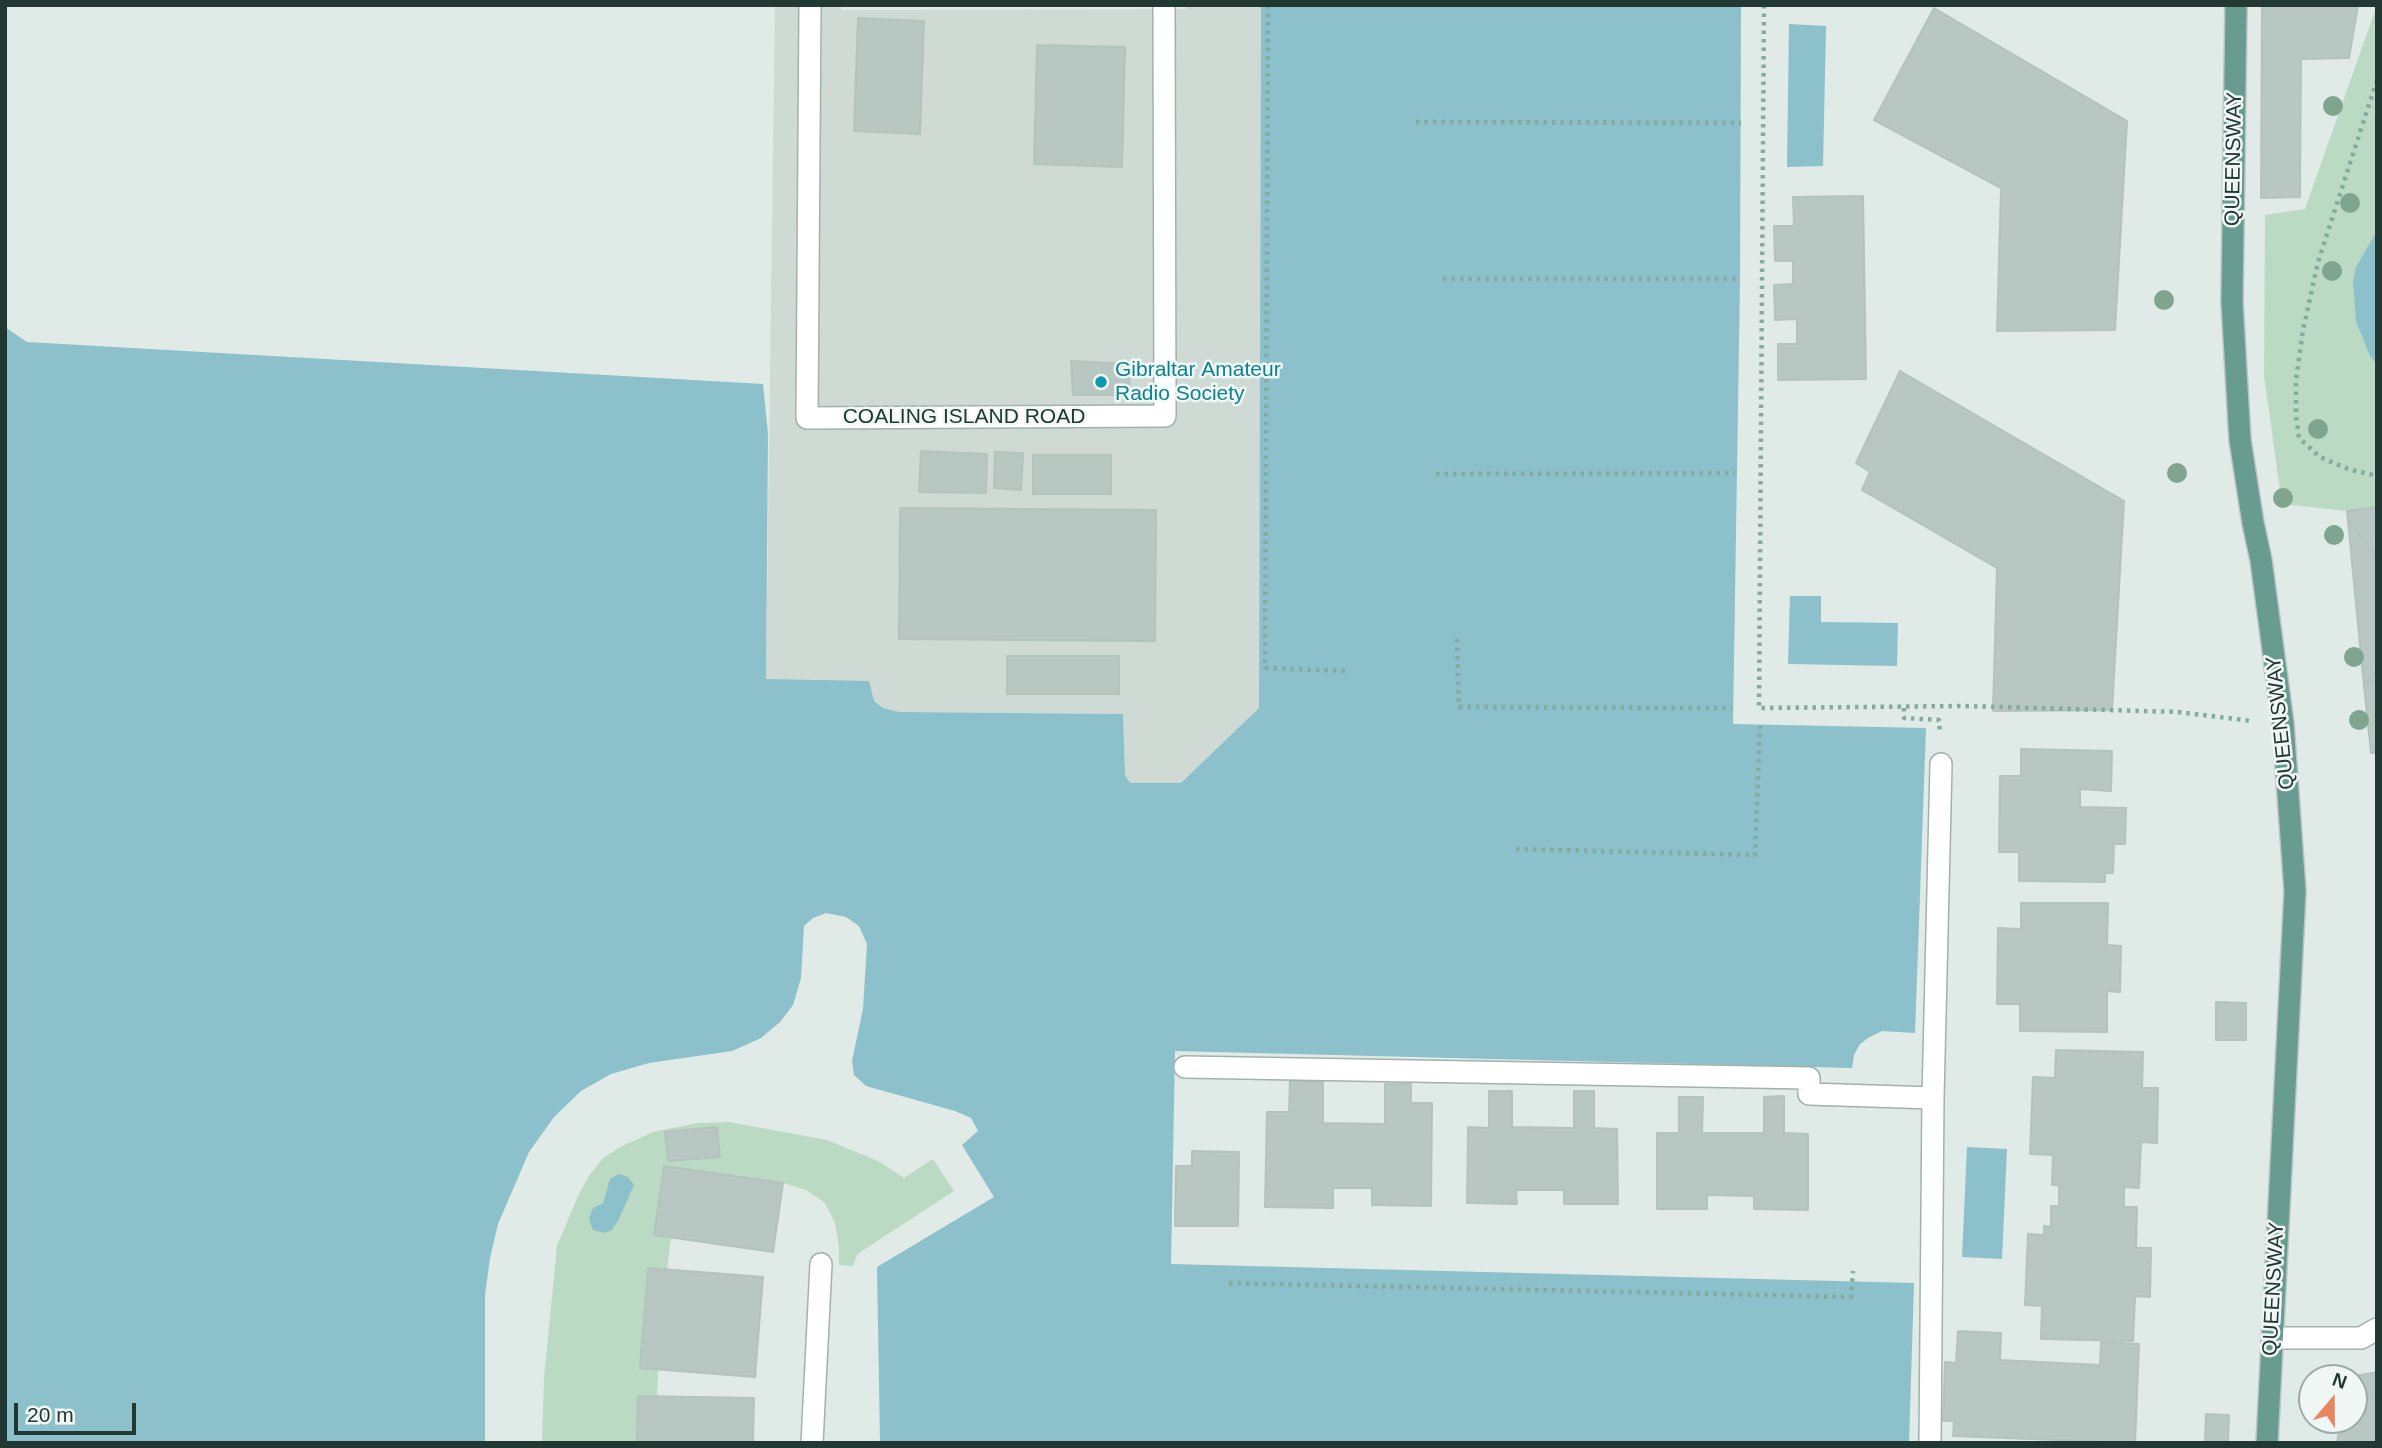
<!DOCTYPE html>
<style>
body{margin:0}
#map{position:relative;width:2382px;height:1448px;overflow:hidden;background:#e0eae6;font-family:Arial,sans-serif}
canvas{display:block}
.frame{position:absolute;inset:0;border:7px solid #223933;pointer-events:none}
.north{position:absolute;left:2298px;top:1364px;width:70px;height:70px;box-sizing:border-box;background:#f0f7f4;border:2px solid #9eaba7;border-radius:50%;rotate:20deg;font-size:19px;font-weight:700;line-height:28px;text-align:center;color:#223933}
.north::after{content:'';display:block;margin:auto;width:24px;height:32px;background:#e78661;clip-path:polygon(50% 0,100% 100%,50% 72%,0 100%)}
.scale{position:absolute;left:14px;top:1403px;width:122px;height:32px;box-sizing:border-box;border:4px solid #223933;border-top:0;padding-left:9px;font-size:21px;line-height:24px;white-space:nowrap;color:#223933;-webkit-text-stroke:5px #f0f7f4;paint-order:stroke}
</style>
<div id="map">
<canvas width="2382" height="1448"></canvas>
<div class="frame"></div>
<div class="north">N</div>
<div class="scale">20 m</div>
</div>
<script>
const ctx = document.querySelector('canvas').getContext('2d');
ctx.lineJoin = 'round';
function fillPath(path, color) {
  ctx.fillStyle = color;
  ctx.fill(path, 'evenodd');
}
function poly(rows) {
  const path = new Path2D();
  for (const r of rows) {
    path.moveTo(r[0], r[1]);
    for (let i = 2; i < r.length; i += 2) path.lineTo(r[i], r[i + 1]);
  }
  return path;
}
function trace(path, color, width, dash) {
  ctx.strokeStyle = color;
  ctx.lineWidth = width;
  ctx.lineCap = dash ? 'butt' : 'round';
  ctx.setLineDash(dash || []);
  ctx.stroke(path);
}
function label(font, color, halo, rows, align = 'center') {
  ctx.font = font + ' Arial,sans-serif';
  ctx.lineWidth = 5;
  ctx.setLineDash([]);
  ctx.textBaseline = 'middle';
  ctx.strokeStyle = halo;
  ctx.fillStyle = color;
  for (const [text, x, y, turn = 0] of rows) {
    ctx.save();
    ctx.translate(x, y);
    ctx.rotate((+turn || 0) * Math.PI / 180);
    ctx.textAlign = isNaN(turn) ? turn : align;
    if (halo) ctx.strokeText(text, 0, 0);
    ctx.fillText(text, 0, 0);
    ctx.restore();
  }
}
const built = poly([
 [775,5,841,5,841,10,1186,9,1186,5,1261,5,1259,708,1181,784,1130,783,1125,775,1123,714,898,712,883,708,874,701,870,688,766,679]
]);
const green = poly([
 [2377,5,2377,507,2347,511,2282,504,2264,376,2265,215,2305,209],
 [729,1122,827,1140,878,1161,904,1178,933,1159,954,1191,862,1251,857,1255,853,1266,839,1265,839,1248,835,1223,825,1203,806,1190,783,1183,664,1166,654,1234,671,1237,669,1253,667,1270,647,1268,640,1368,658,1370,657,1396,638,1396,637,1443,542,1443,544,1378,557,1246,578,1196,589,1176,603,1158,622,1146,653,1132,698,1123]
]);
const water = poly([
 [1261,5,1741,5,1740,279,1733,724,1926,728,1915,1033,1882,1031,1868,1038,1860,1044,1854,1055,1852,1068,1175,1051,1171,1264,1914,1283,1909,1443,880,1443,877,1267,994,1197,962,1145,978,1131,971,1118,955,1111,866,1086,854,1075,852,1061,863,1009,867,944,859,926,846,917,826,913,813,918,804,926,801,978,793,1005,780,1022,761,1038,732,1051,649,1063,611,1074,581,1091,554,1117,529,1152,498,1224,490,1258,485,1295,485,1443,5,1443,5,327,27,342,763,384,768,434,766,679,869,681,874,701,883,708,899,712,1123,714,1125,775,1130,783,1181,783,1259,708],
 [1789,24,1826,26,1823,166,1787,167],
 [2377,231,2377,364,2370,356,2356,321,2353,282,2356,267],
 [1790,596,1821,596,1821,622,1898,623,1897,666,1788,664],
 [1967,1147,2007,1149,2002,1259,1962,1257],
 [619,1174,628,1177,634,1185,619,1219,612,1230,605,1233,593,1230,589,1219,593,1208,603,1203,610,1179]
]);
const building = poly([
 [2262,5,2358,5,2349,58,2301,59,2300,197,2261,198,2262,5],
 [1934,8,2127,121,2115,330,1997,331,2001,188,1874,120,1934,8],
 [858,18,924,21,920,134,854,131,858,18],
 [1037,45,1125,47,1122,167,1034,164,1037,45],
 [1863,196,1866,379,1778,380,1778,344,1797,344,1797,319,1775,320,1774,285,1793,284,1793,261,1775,261,1774,226,1794,226,1793,197,1863,196],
 [1071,361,1131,364,1128,395,1073,395,1071,361],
 [1900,371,2124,501,2112,710,1993,711,1997,568,1862,490,1870,472,1856,463,1900,371],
 [921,451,987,454,986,493,919,492,921,451],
 [995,452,1023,453,1021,490,994,488,995,452],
 [1033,455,1111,455,1111,494,1033,494,1033,455],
 [2377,507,2377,556,2348,521,2347,511,2377,507],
 [900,508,1156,510,1155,641,899,639,900,508],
 [2348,521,2377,556,2377,670,2364,686,2348,521],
 [1007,656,1119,656,1119,694,1007,694,1007,656],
 [2377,670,2377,753,2371,753,2364,686,2377,670],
 [2021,749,2112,751,2111,791,2080,789,2080,807,2126,808,2125,844,2114,844,2113,873,2105,873,2105,882,2019,881,2019,852,1999,852,2000,776,2021,776,2021,749],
 [2021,903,2108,903,2107,945,2121,946,2120,992,2107,991,2107,1032,2020,1031,2020,1004,1997,1004,1998,928,2021,929,2021,903],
 [2216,1002,2246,1003,2246,1040,2216,1040,2216,1002],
 [2056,1050,2143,1052,2142,1088,2158,1088,2157,1143,2141,1142,2139,1188,2124,1187,2124,1207,2137,1207,2136,1248,2151,1248,2150,1297,2135,1296,2133,1341,2041,1339,2042,1306,2025,1305,2028,1234,2044,1235,2044,1226,2051,1227,2051,1206,2059,1206,2059,1185,2052,1185,2053,1155,2030,1154,2033,1077,2055,1078,2056,1050],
 [1290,1081,1323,1082,1323,1123,1385,1124,1385,1084,1411,1084,1411,1103,1432,1103,1431,1206,1372,1205,1372,1188,1333,1188,1333,1208,1265,1207,1267,1112,1289,1112,1290,1081],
 [1489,1091,1512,1091,1512,1127,1574,1128,1574,1091,1594,1091,1594,1128,1617,1129,1618,1204,1564,1204,1564,1190,1516,1190,1517,1204,1467,1203,1468,1127,1489,1128,1489,1091],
 [1784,1096,1784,1133,1808,1134,1808,1210,1754,1209,1754,1196,1707,1195,1707,1209,1657,1209,1657,1133,1679,1133,1679,1097,1703,1097,1702,1133,1764,1133,1764,1097,1784,1096],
 [717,1127,720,1157,668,1161,665,1132,717,1127],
 [1192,1151,1239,1152,1238,1226,1175,1226,1176,1166,1192,1166,1192,1151],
 [664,1166,783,1183,773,1252,654,1235,664,1166],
 [648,1268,763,1277,755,1377,640,1368,648,1268],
 [1958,1331,2001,1333,2000,1360,2100,1365,2101,1342,2139,1344,2135,1443,1953,1436,1954,1421,1943,1421,1945,1362,1956,1363,1958,1331],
 [2377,1372,2377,1443,2337,1443,2341,1420,2354,1420,2354,1378,2349,1377,2377,1372],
 [638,1396,754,1398,753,1443,637,1443,638,1396],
 [2206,1414,2229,1415,2228,1443,2205,1443,2206,1414]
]);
const path = poly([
 [1268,5,1265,668,1348,671],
 [1764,5,1759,708,1964,706,2178,712,2252,721],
 [2377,80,2318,262,2303,330,2296,380,2296,415,2299,438,2320,457,2348,469,2377,476],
 [1416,122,1741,123],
 [1443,279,1740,279],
 [1436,474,1735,473],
 [1457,639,1459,707,1732,708],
 [1904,708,1904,718,1939,720,1940,734],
 [1516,849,1755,855,1760,726],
 [1229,1283,1851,1297,1853,1271]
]);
const minor = poly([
 [810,5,807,418,1165,416,1164,5],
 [1185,1067,1809,1078,1809,1094,1933,1098],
 [2272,1338,2361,1338,2377,1329],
 [812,1443,821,1264],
 [1930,1443,1933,1098,1941,764]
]);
const major = poly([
 [2236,5,2232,302,2240,440,2253,523,2261,560,2283,724,2295,891,2267,1443]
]);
const trees = [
 [2333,106],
 [2350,203],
 [2332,271],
 [2164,300],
 [2318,429],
 [2177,473],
 [2283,498],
 [2334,535],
 [2354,657],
 [2359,720]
];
const markers = [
 [1101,382,7,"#0f9aa8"]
];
const streetNames = [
 ["QUEENSWAY",2234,159,-89],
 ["COALING ISLAND ROAD",964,417],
 ["QUEENSWAY",2281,723,-96],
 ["QUEENSWAY",2274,1289,-87]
];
const cultureNames = [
 ["Gibraltar Amateur",1115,370],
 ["Radio Society",1115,394]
];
fillPath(built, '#cfdad5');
fillPath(green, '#bbdac4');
fillPath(water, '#8cc0cb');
fillPath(building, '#b9c7c2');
trace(building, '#b3c3bd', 2);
trace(minor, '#a3b1ad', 24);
trace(major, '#bdc4c2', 24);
trace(path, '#83aba0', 4.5, [3.5, 5]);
trace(minor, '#fff', 21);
trace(major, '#689c90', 21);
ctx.fillStyle = '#7fa590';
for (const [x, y] of trees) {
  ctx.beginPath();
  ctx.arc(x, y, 10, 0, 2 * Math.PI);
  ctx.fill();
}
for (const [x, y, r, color] of markers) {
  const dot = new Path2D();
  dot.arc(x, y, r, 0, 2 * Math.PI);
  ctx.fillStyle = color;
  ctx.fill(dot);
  trace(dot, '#f0f7f4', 2.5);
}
label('21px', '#223933', '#f0f7f4', streetNames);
label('21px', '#0d838f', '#f0f7f4', cultureNames, 'left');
</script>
